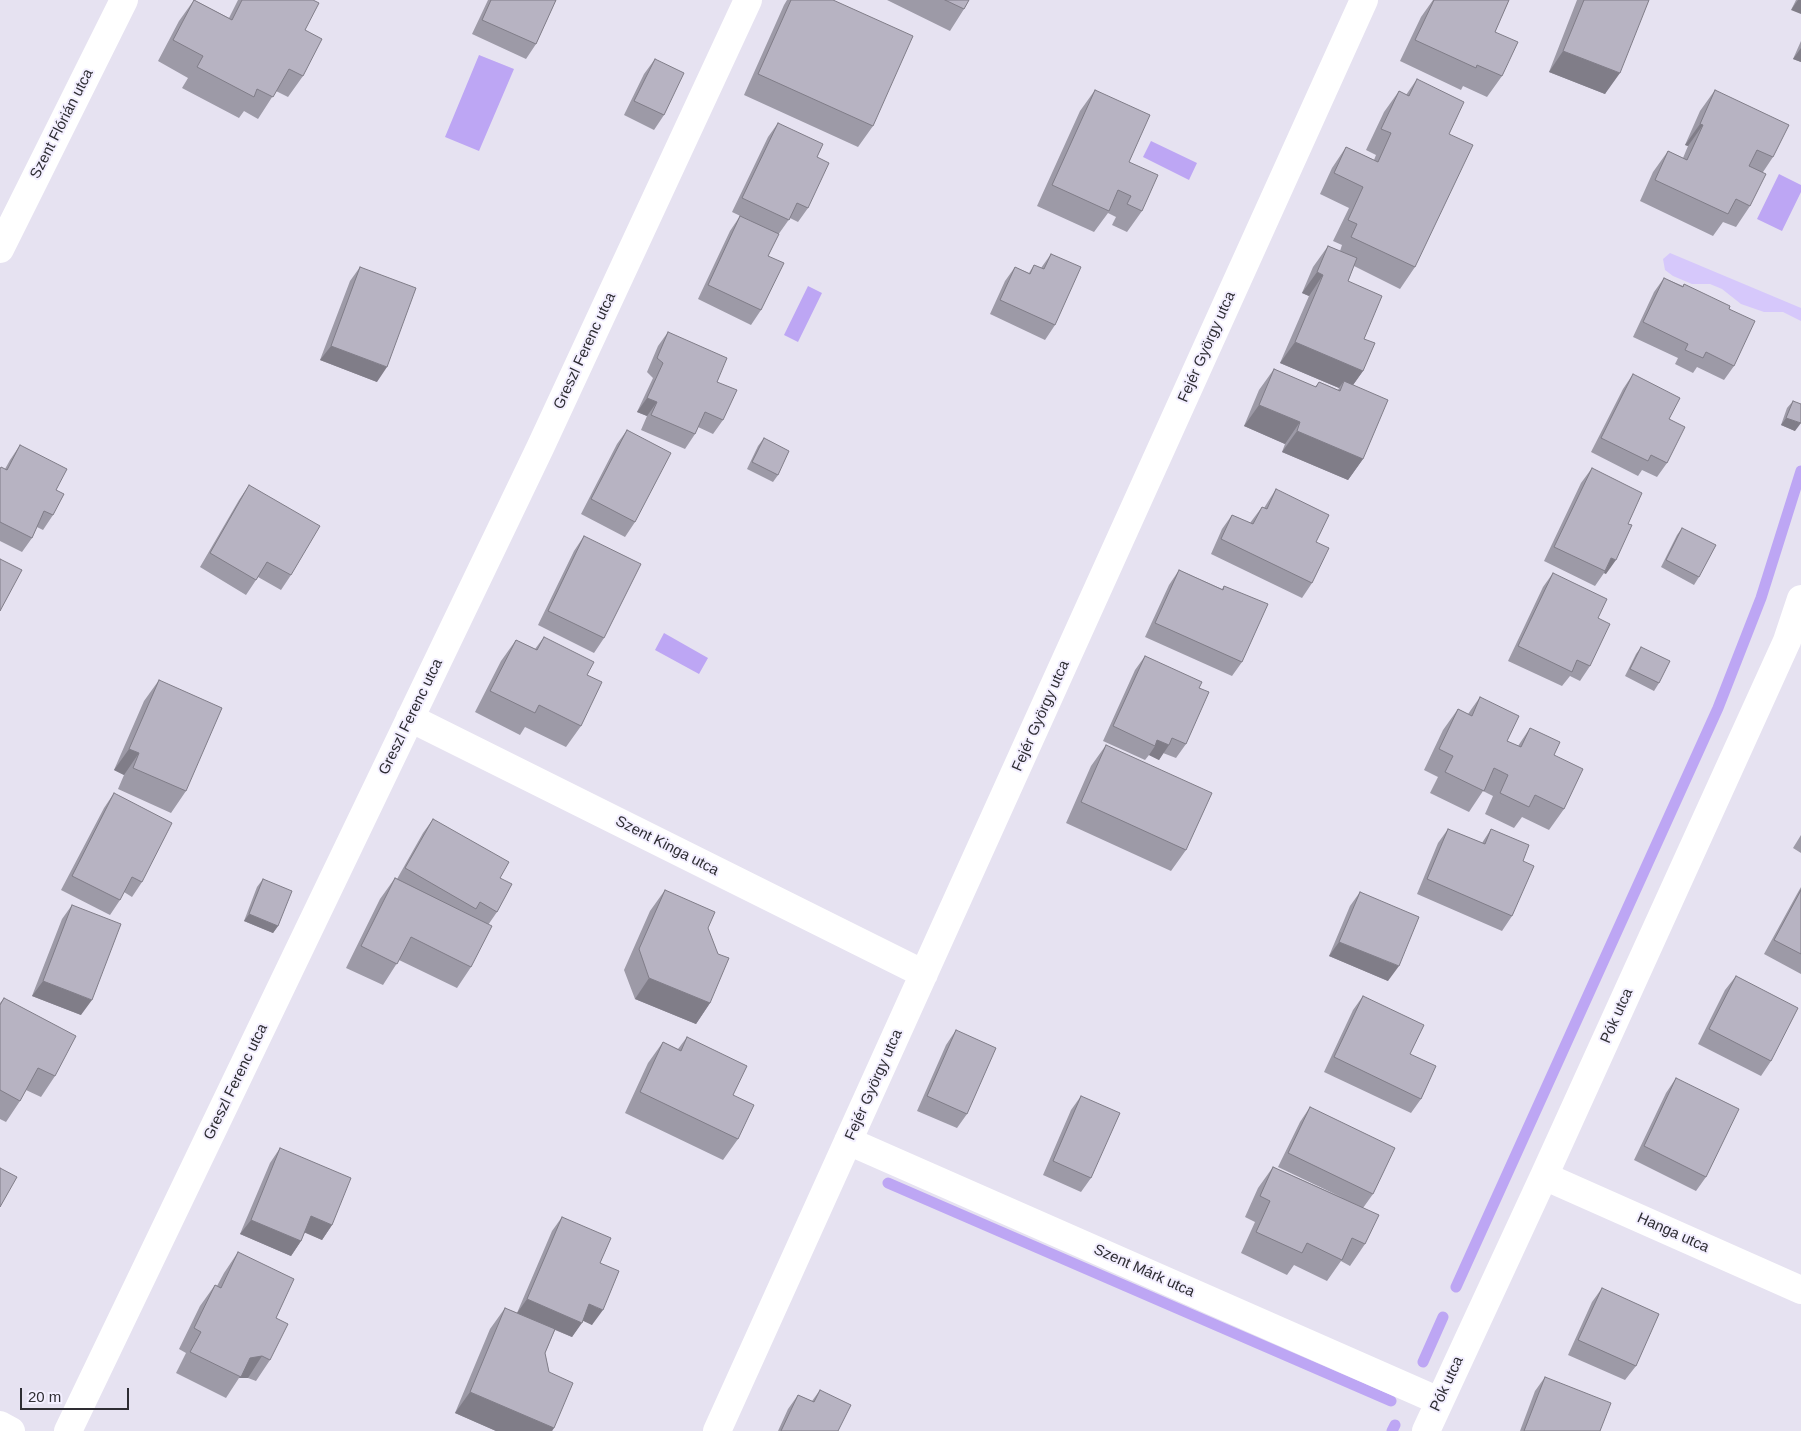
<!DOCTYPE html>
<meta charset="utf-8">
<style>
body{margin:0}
#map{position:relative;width:1801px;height:1431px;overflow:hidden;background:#e6e2f1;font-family:Arial,sans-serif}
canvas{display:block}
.scale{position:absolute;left:20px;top:1388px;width:109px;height:22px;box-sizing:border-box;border:2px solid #2e2d33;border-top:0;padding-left:6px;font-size:15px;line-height:18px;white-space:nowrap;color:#2e2d33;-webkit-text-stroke:4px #f3efff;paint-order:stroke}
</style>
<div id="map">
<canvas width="1801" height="1431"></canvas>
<div class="scale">20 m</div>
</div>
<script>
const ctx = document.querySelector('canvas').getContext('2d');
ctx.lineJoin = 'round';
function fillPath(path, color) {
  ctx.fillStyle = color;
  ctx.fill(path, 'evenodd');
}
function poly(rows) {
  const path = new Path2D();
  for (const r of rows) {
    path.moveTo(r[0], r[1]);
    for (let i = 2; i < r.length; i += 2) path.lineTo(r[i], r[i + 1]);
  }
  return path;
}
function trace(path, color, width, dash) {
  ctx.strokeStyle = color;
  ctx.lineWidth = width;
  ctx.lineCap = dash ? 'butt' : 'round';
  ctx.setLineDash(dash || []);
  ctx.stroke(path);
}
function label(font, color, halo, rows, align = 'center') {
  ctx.font = font + ' Arial,sans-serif';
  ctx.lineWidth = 4;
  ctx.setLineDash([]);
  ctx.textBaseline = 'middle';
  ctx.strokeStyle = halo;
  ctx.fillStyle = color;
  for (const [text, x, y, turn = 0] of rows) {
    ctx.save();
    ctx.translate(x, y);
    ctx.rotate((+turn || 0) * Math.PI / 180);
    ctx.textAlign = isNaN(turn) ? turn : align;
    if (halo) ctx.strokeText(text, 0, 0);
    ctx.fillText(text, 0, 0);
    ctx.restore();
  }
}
const green = poly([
 [1670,253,1801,308,1801,321,1783,312,1764,312,1741,304,1722,289,1710,284,1692,284,1673,276,1665,270,1663,259]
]);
const water = poly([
 [479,55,514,69,479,151,445,137],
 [1151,141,1197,163,1189,180,1143,157],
 [1779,174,1801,185,1801,192,1782,231,1757,219],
 [808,286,822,293,798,342,784,335],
 [664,633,708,658,699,674,655,650]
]);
const stream = poly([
 [888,1183,1391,1401],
 [1456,1287,1718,708,1761,598,1801,471],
 [1423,1362,1443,1317],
 [1392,1431,1395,1425]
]);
const street = poly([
 [0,249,124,0],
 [410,718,924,974],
 [848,1141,1439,1401],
 [1544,1176,1801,1290],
 [0,1425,11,1431],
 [68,1431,540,448,748,0],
 [717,1431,1364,0],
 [1426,1431,1544,1176,1787,641,1801,599]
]);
const wall = poly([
 [194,0,229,18,238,0,313,0,305,30,303,76,288,97,276,91,258,119,244,111,239,118,182,88,188,78,158,61,179,21],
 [488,0,556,0,536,44,526,59,472,34],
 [787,0,833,0,873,126,858,147,744,95,784,5],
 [887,0,969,0,964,9,950,31],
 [1433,0,1509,0,1495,32,1502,76,1487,97,1463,86,1461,90,1400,61,1421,17],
 [1577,0,1649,0,1605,94,1549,72],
 [1796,0,1801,0,1791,10],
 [1801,41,1801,62,1793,59],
 [655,59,664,115,654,130,624,115,644,74],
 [1417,79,1449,134,1415,267,1400,289,1354,266,1348,281,1364,339,1363,371,1353,385,1363,459,1348,480,1282,452,1285,444,1244,426,1259,390,1274,369,1315,387,1319,382,1338,390,1339,388,1280,363,1309,296,1302,293,1313,267,1328,246,1340,251,1342,245,1333,241,1349,208,1320,194,1332,168,1346,147,1374,160,1376,155,1366,150,1384,112,1399,91,1406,95],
 [1095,90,1129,162,1142,211,1127,232,1112,225,1116,217,1108,213,1094,232,1037,206,1080,111],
 [1715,90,1773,157,1763,172,1750,206,1736,227,1723,222,1713,236,1640,201,1653,172,1668,151,1683,158,1688,146,1685,145,1700,111],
 [778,123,817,157,808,208,798,222,790,218,778,235,768,256,761,310,751,325,698,299,730,231,740,216,753,222,732,212,768,137],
 [1051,254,1055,325,1045,340,990,314,1005,281,1015,267,1029,273,1034,265,1041,268],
 [360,267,377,382,320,360,350,281],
 [1664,278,1683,286,1684,284,1729,309,1734,366,1724,380,1697,367,1693,373,1675,364,1678,358,1633,337,1654,292],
 [668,332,717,382,723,420,713,434,698,427,695,434,685,449,641,430,647,416,637,412,653,378,647,372,658,346],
 [1633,374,1669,419,1667,463,1657,477,1642,470,1638,476,1591,452,1623,389],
 [1793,401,1795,431,1781,425,1787,408],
 [627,430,635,522,625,537,581,514,617,444],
 [764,438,778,475,773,482,747,469,758,446],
 [20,445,56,490,53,515,43,530,37,527,32,538,22,552,0,541,0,469,5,469,10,460],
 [1592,468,1606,574,1604,573,1595,586,1544,561,1581,483],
 [249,485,291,575,281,590,258,577,246,595,200,567,239,500],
 [1276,489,1316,542,1312,583,1302,598,1211,554,1222,529,1232,515,1250,523,1262,507,1264,508],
 [1682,528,1699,577,1694,585,1661,567,1677,535],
 [584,536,604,638,594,653,538,625,574,551],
 [1179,570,1222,589,1224,586,1242,662,1232,676,1145,637,1169,585],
 [1553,573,1598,618,1590,666,1580,681,1570,676,1562,686,1508,661,1543,587],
 [544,637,587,675,581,726,566,747,525,727,520,735,475,712,501,661,516,640,535,649],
 [1641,647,1659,683,1654,691,1625,676,1636,654],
 [1145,656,1199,688,1186,744,1176,758,1163,753,1159,760,1149,755,1145,760,1103,741,1135,670],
 [159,680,186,791,171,813,118,789,124,775,114,770,144,701],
 [1480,697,1507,741,1518,746,1530,728,1554,755,1564,809,1549,830,1522,817,1514,828,1485,814,1493,796,1483,791,1469,812,1430,793,1438,777,1424,770,1443,730,1458,709,1468,714],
 [1106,745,1186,850,1171,871,1066,823,1091,766],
 [114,793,142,882,132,897,124,892,120,900,110,915,61,890,104,808],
 [433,819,500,878,497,912,488,925,471,967,457,988,399,960,383,985,346,968,380,899,395,878,397,879,423,833],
 [1448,829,1482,843,1491,829,1512,916,1502,931,1417,894,1438,843],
 [1801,835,1801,853,1793,848],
 [263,879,278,926,273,933,244,921,257,887],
 [1801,887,1801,974,1764,954,1797,894],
 [665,890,708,928,710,1003,696,1024,635,999,624,970,650,911],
 [1360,892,1388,981,1329,956,1350,906],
 [72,905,81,1015,32,996,62,919],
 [1736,976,1771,1061,1761,1076,1698,1044,1725,990],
 [1363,996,1410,1054,1421,1099,1411,1113,1324,1072,1353,1010],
 [4,998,55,1076,41,1097,26,1090,20,1101,6,1122,0,1119,0,1003],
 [956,1030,967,1114,957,1128,917,1111,946,1045],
 [687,1037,733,1095,738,1139,723,1160,625,1113,648,1063,663,1042,678,1049],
 [1676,1078,1706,1177,1696,1191,1634,1160,1666,1093],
 [1081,1096,1091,1178,1081,1192,1043,1175,1071,1110],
 [1310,1107,1373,1194,1363,1208,1365,1244,1350,1266,1341,1261,1327,1281,1294,1265,1287,1275,1241,1253,1255,1222,1245,1217,1258,1188,1273,1167,1343,1198,1278,1167,1300,1122],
 [280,1148,332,1225,322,1240,305,1232,301,1241,291,1256,240,1234,270,1163],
 [562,1217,600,1263,592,1325,583,1320,572,1337,555,1330,545,1353,549,1372,554,1428,552,1431,496,1431,455,1413,490,1329,505,1308,517,1313,552,1231],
 [238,1252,276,1318,270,1360,256,1381,248,1378,239,1378,226,1398,176,1373,186,1353,179,1349,200,1306,215,1285,217,1286,224,1273],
 [1602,1288,1636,1366,1625,1380,1568,1355,1592,1302],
 [1545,1377,1600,1431,1520,1431,1535,1391],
 [820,1390,838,1431,778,1431,788,1409,798,1395,812,1401]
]);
const shadedWall = poly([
 [1798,0,1801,0,1801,14,1791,10],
 [1801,48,1801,62,1793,59],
 [1563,51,1620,73,1605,94,1549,72],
 [1700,124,1703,125,1688,146,1685,145],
 [1317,272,1323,275,1309,296,1302,293],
 [1295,342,1363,371,1348,392,1344,381,1339,388,1280,363],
 [331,346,387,367,377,382,320,360],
 [647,398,657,402,647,416,637,412],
 [1259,405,1300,422,1285,444,1244,426],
 [1786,418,1801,423,1795,431,1781,425],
 [1297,431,1363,459,1348,480,1282,452],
 [1611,558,1616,560,1606,574,1604,573],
 [1157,740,1169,745,1159,760,1149,755,1155,746],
 [129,749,139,753,124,775,114,770],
 [249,914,278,926,273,933,244,921],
 [1339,942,1399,966,1388,981,1329,956],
 [649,978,710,1003,696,1024,635,999],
 [43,981,92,1000,81,1015,32,996],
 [311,1216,332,1225,322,1240,301,1231],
 [251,1220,301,1241,291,1256,240,1234],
 [527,1299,582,1323,572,1337,517,1313],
 [589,1304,603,1310,592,1325,579,1319],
 [262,1356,248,1378,239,1378,250,1358],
 [470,1392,554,1428,552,1431,496,1431,455,1413]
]);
const building = poly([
 [194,0,232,20,242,0,313,0,319,3,305,30,322,39,303,76,289,69,273,97,257,89,254,97,197,67,203,56,173,40,194,0],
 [491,0,556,0,536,44,482,20,491,0],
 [791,0,833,0,913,36,873,126,758,74,791,0],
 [945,0,969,0,964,9,945,0],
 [1434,0,1509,0,1495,32,1518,42,1502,76,1477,65,1476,68,1415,40,1434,0],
 [1584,0,1649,0,1620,73,1563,51,1584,0],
 [655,59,684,73,664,115,634,101,655,59],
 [1417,79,1464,102,1449,134,1473,145,1415,267,1351,237,1357,224,1348,220,1363,187,1334,173,1346,147,1378,162,1391,133,1381,129,1399,91,1409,96,1417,79],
 [1095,90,1150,115,1129,162,1158,175,1142,211,1127,204,1131,196,1118,190,1109,211,1052,185,1095,90],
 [1715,90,1789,125,1773,157,1757,150,1749,166,1766,174,1750,206,1736,199,1728,214,1655,180,1668,151,1687,160,1703,125,1700,124,1715,90],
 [778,123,823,144,817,157,829,163,808,208,797,203,789,220,742,198,778,123],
 [740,216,779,234,768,256,784,263,761,310,708,285,740,216],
 [1328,246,1357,258,1348,281,1382,296,1364,339,1375,343,1363,371,1295,342,1323,275,1317,272,1328,246],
 [1051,254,1081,267,1055,325,1000,300,1015,267,1030,274,1034,265,1044,269,1051,254],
 [360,267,416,288,387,367,331,346,360,267],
 [1664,278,1683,287,1684,284,1730,306,1729,309,1755,321,1734,366,1706,352,1703,358,1685,350,1688,344,1643,322,1664,278],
 [668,332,727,358,717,382,737,390,723,420,705,412,695,434,651,415,657,402,647,398,663,363,657,358,668,332],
 [1274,369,1316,387,1319,382,1340,391,1344,381,1388,400,1363,459,1297,431,1300,422,1259,405,1274,369],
 [1633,374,1680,398,1669,419,1685,427,1667,463,1651,455,1648,461,1601,438,1633,374],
 [1793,401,1801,404,1801,423,1786,418,1793,401],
 [627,430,671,453,635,522,591,499,627,430],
 [764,438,789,451,778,475,752,462,764,438],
 [20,445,67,469,56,490,64,494,53,515,44,511,32,538,0,522,0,469,1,467,7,470,20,445],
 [1592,468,1642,493,1628,524,1632,525,1616,560,1611,558,1605,571,1554,547,1592,468],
 [249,485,320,526,291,575,267,562,256,580,210,553,249,485],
 [1276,489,1329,515,1316,542,1329,548,1312,583,1221,539,1232,515,1253,524,1262,507,1267,509,1276,489],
 [1682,528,1716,545,1699,577,1666,560,1682,528],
 [584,536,641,564,604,638,548,611,584,536],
 [0,559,22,570,0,611,0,559],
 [1179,570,1223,590,1224,586,1268,604,1242,662,1155,623,1179,570],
 [1553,573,1607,599,1598,618,1610,624,1590,666,1577,660,1572,672,1518,646,1553,573],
 [544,637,594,662,587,675,602,682,581,726,539,705,535,713,490,691,516,640,537,650,544,637],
 [1641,647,1670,661,1659,683,1630,669,1641,647],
 [1145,656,1202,682,1199,688,1209,692,1186,744,1172,738,1169,745,1157,740,1155,746,1113,726,1145,656],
 [159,680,222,708,186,791,133,768,139,753,129,749,159,680],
 [1480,697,1519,716,1507,741,1521,747,1530,728,1560,742,1554,755,1583,769,1564,809,1535,795,1529,807,1500,793,1508,775,1494,768,1484,791,1445,772,1453,756,1439,749,1458,709,1472,716,1480,697],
 [1106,745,1212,793,1186,850,1081,802,1106,745],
 [114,793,172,823,142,882,132,877,120,900,72,876,114,793],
 [433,819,509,862,500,878,512,884,497,912,480,902,476,909,405,868,433,819],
 [1448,829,1485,844,1491,829,1529,845,1523,861,1534,866,1512,916,1427,879,1448,829],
 [395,878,492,926,471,967,411,937,397,964,361,946,395,878],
 [263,879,292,891,278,926,249,914,263,879],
 [665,890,715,912,708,928,718,954,729,958,710,1003,649,978,639,949,665,890],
 [1801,890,1801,954,1774,940,1801,890],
 [1360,892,1419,917,1399,966,1339,942,1360,892],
 [72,905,121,924,92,1000,43,981,72,905],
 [1736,976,1798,1008,1771,1061,1709,1029,1736,976],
 [1363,996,1424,1025,1410,1054,1436,1066,1421,1099,1334,1057,1363,996],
 [4,998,76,1036,55,1076,38,1068,20,1101,0,1090,0,1005,4,998],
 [956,1030,996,1048,967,1114,927,1096,956,1030],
 [687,1037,747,1066,733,1095,754,1105,738,1139,640,1092,663,1042,681,1051,687,1037],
 [1676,1078,1739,1109,1706,1177,1644,1146,1676,1078],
 [1081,1096,1120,1113,1091,1178,1053,1161,1081,1096],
 [1310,1107,1395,1148,1373,1194,1288,1153,1310,1107],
 [280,1148,351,1178,332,1225,311,1216,301,1241,251,1220,280,1148],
 [1273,1167,1379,1215,1365,1244,1352,1238,1342,1260,1307,1243,1302,1253,1256,1232,1270,1201,1260,1196,1273,1167],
 [0,1168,17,1177,0,1207,0,1168],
 [562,1217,611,1238,600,1263,619,1271,603,1310,589,1304,582,1323,527,1299,562,1217],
 [238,1252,294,1279,276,1318,288,1324,270,1360,262,1356,250,1358,241,1377,190,1352,201,1332,194,1328,215,1285,221,1288,238,1252],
 [1602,1288,1659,1314,1636,1366,1578,1340,1602,1288],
 [505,1308,555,1329,545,1353,549,1372,573,1383,554,1428,470,1392,505,1308],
 [1545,1377,1611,1403,1600,1431,1524,1431,1545,1377],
 [820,1390,851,1405,838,1431,781,1431,798,1395,814,1402,820,1390]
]);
const streetNames = [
 ["Szent Flórián utca",62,124,-63],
 ["Fejér György utca",1207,347,-66],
 ["Greszl Ferenc utca",585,351,-65],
 ["Fejér György utca",1041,716,-66],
 ["Greszl Ferenc utca",411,717,-64],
 ["Szent Kinga utca",667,846,27],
 ["Pók utca",1617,1016,-66],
 ["Greszl Ferenc utca",236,1082,-64],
 ["Fejér György utca",874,1085,-66],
 ["Hanga utca",1673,1233,24],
 ["Szent Márk utca",1144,1271,24],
 ["Pók utca",1447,1384,-65]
];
fillPath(green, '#d6c8fb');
fillPath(water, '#bda6f4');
trace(stream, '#bda6f4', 11);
trace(street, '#fff', 28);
fillPath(wall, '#9d9aa7');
fillPath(shadedWall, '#807d88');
fillPath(building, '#b7b3c2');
trace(building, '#807d88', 1);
label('15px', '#2e2d33', '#f3efff', streetNames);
</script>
